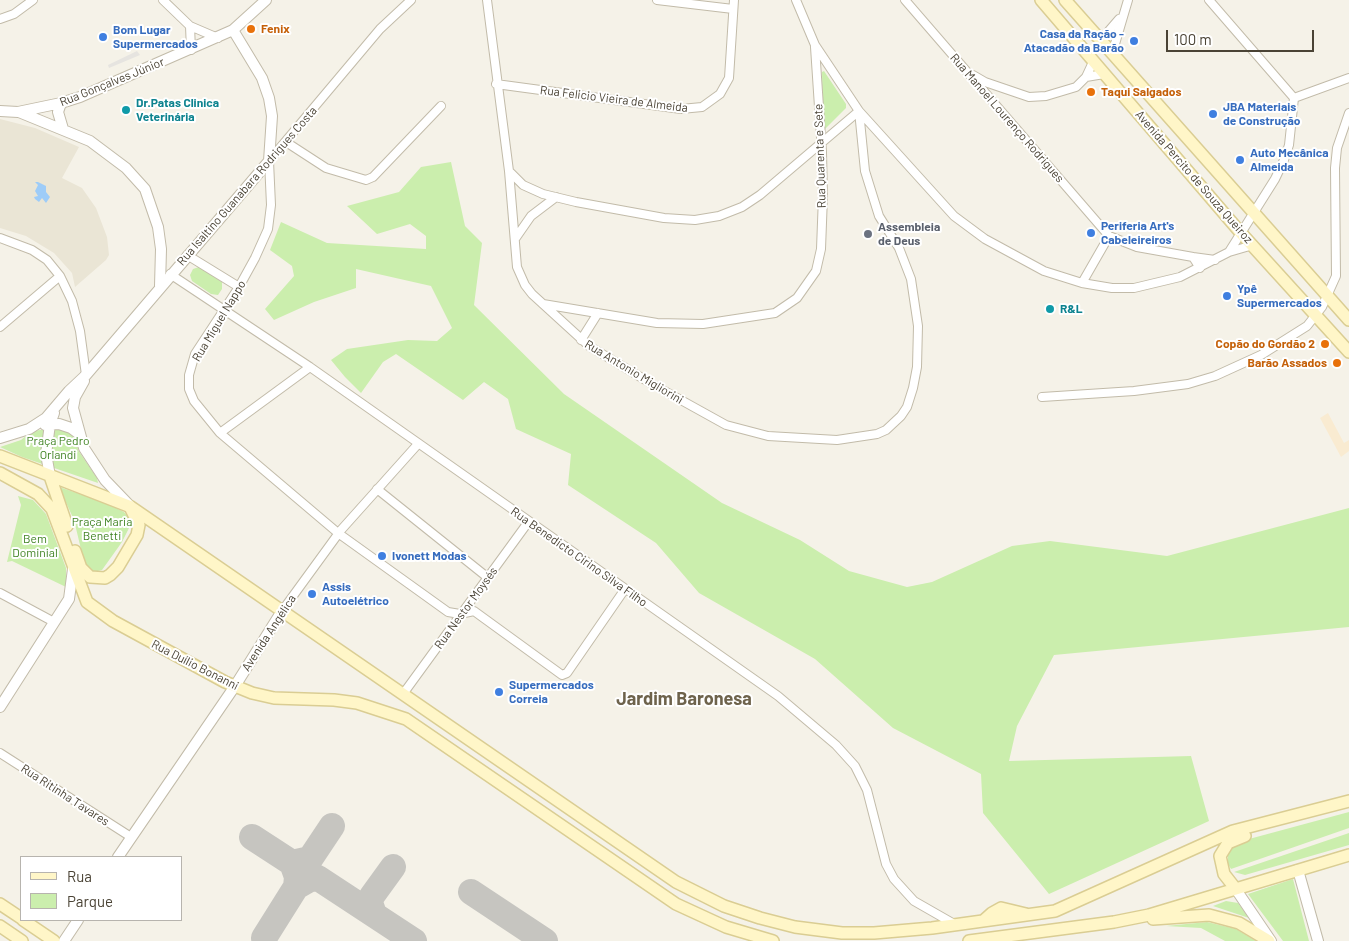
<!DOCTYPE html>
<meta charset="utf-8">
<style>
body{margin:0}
#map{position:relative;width:1349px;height:941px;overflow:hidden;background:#f5f2e8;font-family:Barlow,sans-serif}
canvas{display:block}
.legend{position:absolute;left:20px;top:856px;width:162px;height:65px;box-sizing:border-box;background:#fff;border:1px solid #b7b4ae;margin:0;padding:6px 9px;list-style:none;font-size:15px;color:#4a4335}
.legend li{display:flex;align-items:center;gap:10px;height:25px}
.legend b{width:25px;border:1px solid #b7b4ae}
.scale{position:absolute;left:1166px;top:30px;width:148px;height:22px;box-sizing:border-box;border:2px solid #4a4335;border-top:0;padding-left:6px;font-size:15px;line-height:18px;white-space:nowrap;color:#4a4335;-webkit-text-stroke:4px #fff;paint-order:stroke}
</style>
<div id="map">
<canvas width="1349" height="941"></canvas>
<ul class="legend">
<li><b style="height:6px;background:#fff6c8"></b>Rua</li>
<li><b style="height:14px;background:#cbeead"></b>Parque</li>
</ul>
<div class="scale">100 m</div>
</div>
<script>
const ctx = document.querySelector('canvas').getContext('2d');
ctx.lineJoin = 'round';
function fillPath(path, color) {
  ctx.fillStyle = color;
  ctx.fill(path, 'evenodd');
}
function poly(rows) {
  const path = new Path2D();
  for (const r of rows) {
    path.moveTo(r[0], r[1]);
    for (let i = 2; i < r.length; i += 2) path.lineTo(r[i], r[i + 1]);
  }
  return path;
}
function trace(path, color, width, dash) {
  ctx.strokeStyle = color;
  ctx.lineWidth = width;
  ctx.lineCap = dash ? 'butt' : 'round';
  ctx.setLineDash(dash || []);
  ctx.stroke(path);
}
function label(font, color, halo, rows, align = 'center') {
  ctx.font = font + ' Barlow,sans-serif';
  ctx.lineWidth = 4;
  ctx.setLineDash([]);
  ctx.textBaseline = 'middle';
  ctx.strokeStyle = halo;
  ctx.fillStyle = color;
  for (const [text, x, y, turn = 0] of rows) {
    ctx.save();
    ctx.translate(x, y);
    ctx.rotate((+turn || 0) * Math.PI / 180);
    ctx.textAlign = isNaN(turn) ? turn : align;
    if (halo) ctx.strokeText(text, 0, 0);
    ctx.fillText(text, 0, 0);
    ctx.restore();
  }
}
const residential = poly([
 [0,119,35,128,79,147,62,178,82,188,96,208,107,237,109,255,106,260,75,287,72,273,54,253,26,236,0,228]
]);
const commercial = poly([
 [1328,413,1344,443,1349,440,1349,451,1341,457,1320,418]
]);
const green = poly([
 [824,71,846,104,846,108,825,129,823,128,822,72],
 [451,162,465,226,482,243,474,305,564,394,722,503,800,540,849,571,907,587,932,582,1012,546,1050,541,1167,556,1349,508,1349,627,1054,655,1017,726,1009,761,1191,756,1209,821,1049,894,983,813,981,774,893,728,815,659,699,593,656,543,568,485,571,454,516,429,508,399,484,382,463,400,396,354,383,362,361,393,345,377,331,360,347,349,408,340,437,341,452,328,431,286,356,269,356,288,314,302,274,320,265,309,294,276,292,266,270,250,281,222,327,243,426,249,426,236,410,224,377,234,347,206,399,192,421,167],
 [199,267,222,282,222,289,218,295,211,294,192,281,190,275,193,269],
 [57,428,70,430,77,440,78,450,97,478,98,483,22,457,0,447,21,440,32,431],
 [59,487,104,502,124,512,129,518,129,528,122,542,102,570,94,572,85,566,74,520],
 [18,496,33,500,46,514,66,568,66,587,12,561,7,562,21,505],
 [1349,812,1349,828,1231,869,1228,864,1228,851,1238,842],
 [1349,833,1349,845,1245,875,1234,872],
 [1293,879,1309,941,1283,941,1248,894],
 [1226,901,1238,903,1249,918,1213,906],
 [1207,922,1236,929,1256,941,1225,941,1201,928,1166,926]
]);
const parking = poly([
 [137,51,140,55,109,68,108,65]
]);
const water = poly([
 [35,182,38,182,46,186,46,192,50,197,46,203,42,198,39,202,35,199,34,197,38,196,35,191,38,185]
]);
const taxiway = poly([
 [332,826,310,859,292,863,297,877,296,887,310,879,318,878,414,941],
 [252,837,292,863],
 [471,892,545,941],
 [374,914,370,903,372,896,393,867],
 [264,938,296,887]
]);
const minor = poly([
 [163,0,190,26,218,38],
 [411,0,380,29,269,161,271,205,268,229,255,258,239,287,195,354,189,375,189,389,194,401,220,433,338,533,448,612,460,614,474,611,562,675,567,673,625,589],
 [487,0,509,171,517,267,525,285,532,294,589,346,652,384,726,425,768,436,837,440,877,434,886,430,901,416,907,407,913,388,917,367,918,326,911,279,899,248,879,216,865,171,859,111,815,45,796,0],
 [657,0,733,9],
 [905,0,1109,236,1137,247,1193,257],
 [1209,0,1294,98],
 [0,19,14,14,33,0],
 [190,26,191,50],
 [1100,41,1119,19],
 [1112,54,1128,0],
 [1093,62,1086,77,1104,74],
 [973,75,985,82,1029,97,1046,96,1076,87,1086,77],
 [496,84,681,109,702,107,720,94,729,78,734,0],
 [1294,98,1349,78],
 [286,142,326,168,366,180,373,177,441,106],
 [511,173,523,185,543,194,576,202,664,218,695,220,719,216,742,207,760,195,859,111,954,216,985,239,1044,271,1082,283,1112,288,1134,288,1180,277,1229,252],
 [0,238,32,250,47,260,60,276,72,301,80,331,86,375],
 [515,239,531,216,556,197],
 [1253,245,1229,252,1275,179,1284,160,1289,145,1294,98],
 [187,255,239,287],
 [1200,268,1193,257,1215,260],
 [170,274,310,367,778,696,836,745,855,766,867,790,886,864,894,879,914,901,956,925],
 [1082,283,1109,236],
 [543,304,657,323,703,324,775,313,797,298,816,271,821,249,823,196,822,152,815,47],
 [0,327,60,276],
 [581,340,598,313],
 [1042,397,1134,391,1188,384,1215,376,1261,355,1307,326,1322,307,1336,276,1335,168,1337,148,1349,113],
 [220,433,310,367],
 [377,489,487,577],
 [0,593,54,622],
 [282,611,341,530,418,444],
 [403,694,529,521],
 [0,753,131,837]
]);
const tertiary = poly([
 [61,103,58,112,63,129],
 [0,111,18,112,61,103,80,97,233,30,266,0],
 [19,112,90,141,126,168,145,189,158,227,161,249,160,286],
 [84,381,75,397,73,408,84,448,105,480,130,506],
 [45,425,59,424,71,428,79,434],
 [0,438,29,429,46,418,69,391,86,375,269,161,272,116,269,98,262,78,233,30],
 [50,476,46,454,50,424,54,413],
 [0,707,69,599,73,569],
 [118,857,235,686,282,611],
 [1298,870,1318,941],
 [1235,888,1271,941],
 [64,941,78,920]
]);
const secondary = poly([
 [1041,0,1240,232,1349,352],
 [1065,0,1349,320],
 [0,456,131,507,676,882,724,906,760,918,795,927,842,933,874,933,932,928,1055,911,1233,831,1349,801],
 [0,473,38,494,52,509,87,602,113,621,225,682,252,693,274,698,334,700,357,703,406,719,676,904,726,927,773,941],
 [50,476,67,526],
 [75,551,81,568,90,577,105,578,110,575,118,567,137,535,139,525,131,509],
 [1235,888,1224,874,1220,856,1228,843,1245,836],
 [0,904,21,918],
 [1153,919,1209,915,1239,923,1269,941],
 [23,920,54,941],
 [983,921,992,913,1001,908,1026,914],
 [0,926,22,941],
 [969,941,1114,922,1149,915,1349,855]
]);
const markers = [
 [251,29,5,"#e8710a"],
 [103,37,5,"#3f7fe0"],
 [1134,41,5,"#3f7fe0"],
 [1091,92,5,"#e8710a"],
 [126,110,5,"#0f9aa8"],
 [1213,114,5,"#3f7fe0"],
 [1240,160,5,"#3f7fe0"],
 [1091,233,5,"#3f7fe0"],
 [868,234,5,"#6b7280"],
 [1227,296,5,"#3f7fe0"],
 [1050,309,5,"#0f9aa8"],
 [1325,344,5,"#e8710a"],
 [1337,363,5,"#e8710a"],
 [382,556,5,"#3f7fe0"],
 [312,594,5,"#3f7fe0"],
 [499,692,5,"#3f7fe0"]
];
const foodNames = [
 ["Fenix",261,29],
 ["Taqui Salgados",1101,92],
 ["Copão do Gordão 2",1315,344,"right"],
 ["Barão Assados",1327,363,"right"]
];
const shopNames = [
 ["Bom Lugar",113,30],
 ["Supermercados",113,44],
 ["Casa da Ração -",1124,34,"right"],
 ["Atacadão da Barão",1124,48,"right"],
 ["JBA Materiais",1223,107],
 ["de Construção",1223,121],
 ["Auto Mecânica",1250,153],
 ["Almeida",1250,167],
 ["Periferia Art's",1101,226],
 ["Cabeleireiros",1101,240],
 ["Ypê",1237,289],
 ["Supermercados",1237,303],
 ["Ivonett Modas",392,556],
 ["Assis",322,587],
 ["Autoelétrico",322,601],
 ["Supermercados",509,685],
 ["Correia",509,699]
];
const streetNames = [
 ["Rua Gonçalves Júnior",112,82,-22],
 ["Rua Felicio Vieira de Almeida",614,99,7],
 ["Rua Manoel Lourenço Rodrigues",1007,118,49],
 ["Rua Quarenta e Sete",820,156,-92],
 ["Avenida Percito de Souza Queiroz",1194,177,49],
 ["Rua Isaltino Guanabara Rodrigues Costa",247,186,-49],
 ["Rua Miguel Nappo",219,321,-59],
 ["Rua Antonio Migliorini",634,372,31],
 ["Rua Benedicto Cirino Silva Filho",579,557,35],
 ["Rua Nestor Moysés",466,608,-54],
 ["Avenida Angélica",269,633,-57],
 ["Rua Duílio Bonanni",195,665,27],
 ["Rua Ritinha Tavares",65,795,33]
];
const cultureNames = [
 ["Dr.Patas Clinica",136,103],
 ["Veterinária",136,117],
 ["R&L",1060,309]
];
const worshipNames = [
 ["Assembleia",878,227],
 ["de Deus",878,241]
];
const parkNames = [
 ["Praça Pedro",58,441],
 ["Orlandi",58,455],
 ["Praça Maria",102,522],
 ["Benetti",102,536],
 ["Bem",35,539],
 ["Dominial",35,553]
];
const districtNames = [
 ["Jardim Baronesa",684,699]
];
fillPath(residential, '#eae5d5');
fillPath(commercial, '#f9ebd1');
fillPath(green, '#cbeead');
fillPath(parking, '#e6e4e0');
fillPath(water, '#9eccf8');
trace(taxiway, '#c6c5c0', 26);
trace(minor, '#c2bba9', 10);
trace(tertiary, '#c2bba9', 12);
trace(secondary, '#dacd93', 14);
trace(minor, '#fff', 8);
trace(tertiary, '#fff', 10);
trace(secondary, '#fff6c8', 11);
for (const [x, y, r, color] of markers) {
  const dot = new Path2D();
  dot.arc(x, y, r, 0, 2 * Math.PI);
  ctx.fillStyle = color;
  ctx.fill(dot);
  trace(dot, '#fff', 2);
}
label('bold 12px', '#c56008', '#fff', foodNames, 'left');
label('bold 12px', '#366cbe', '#fff', shopNames, 'left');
label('12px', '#4a4335', '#fff', streetNames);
label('bold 12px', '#0d838f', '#fff', cultureNames, 'left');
label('bold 12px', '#5b616d', '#fff', worshipNames, 'left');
label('12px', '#3f8222', '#fff', parkNames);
label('bold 18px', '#6e634c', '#fff', districtNames);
</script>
